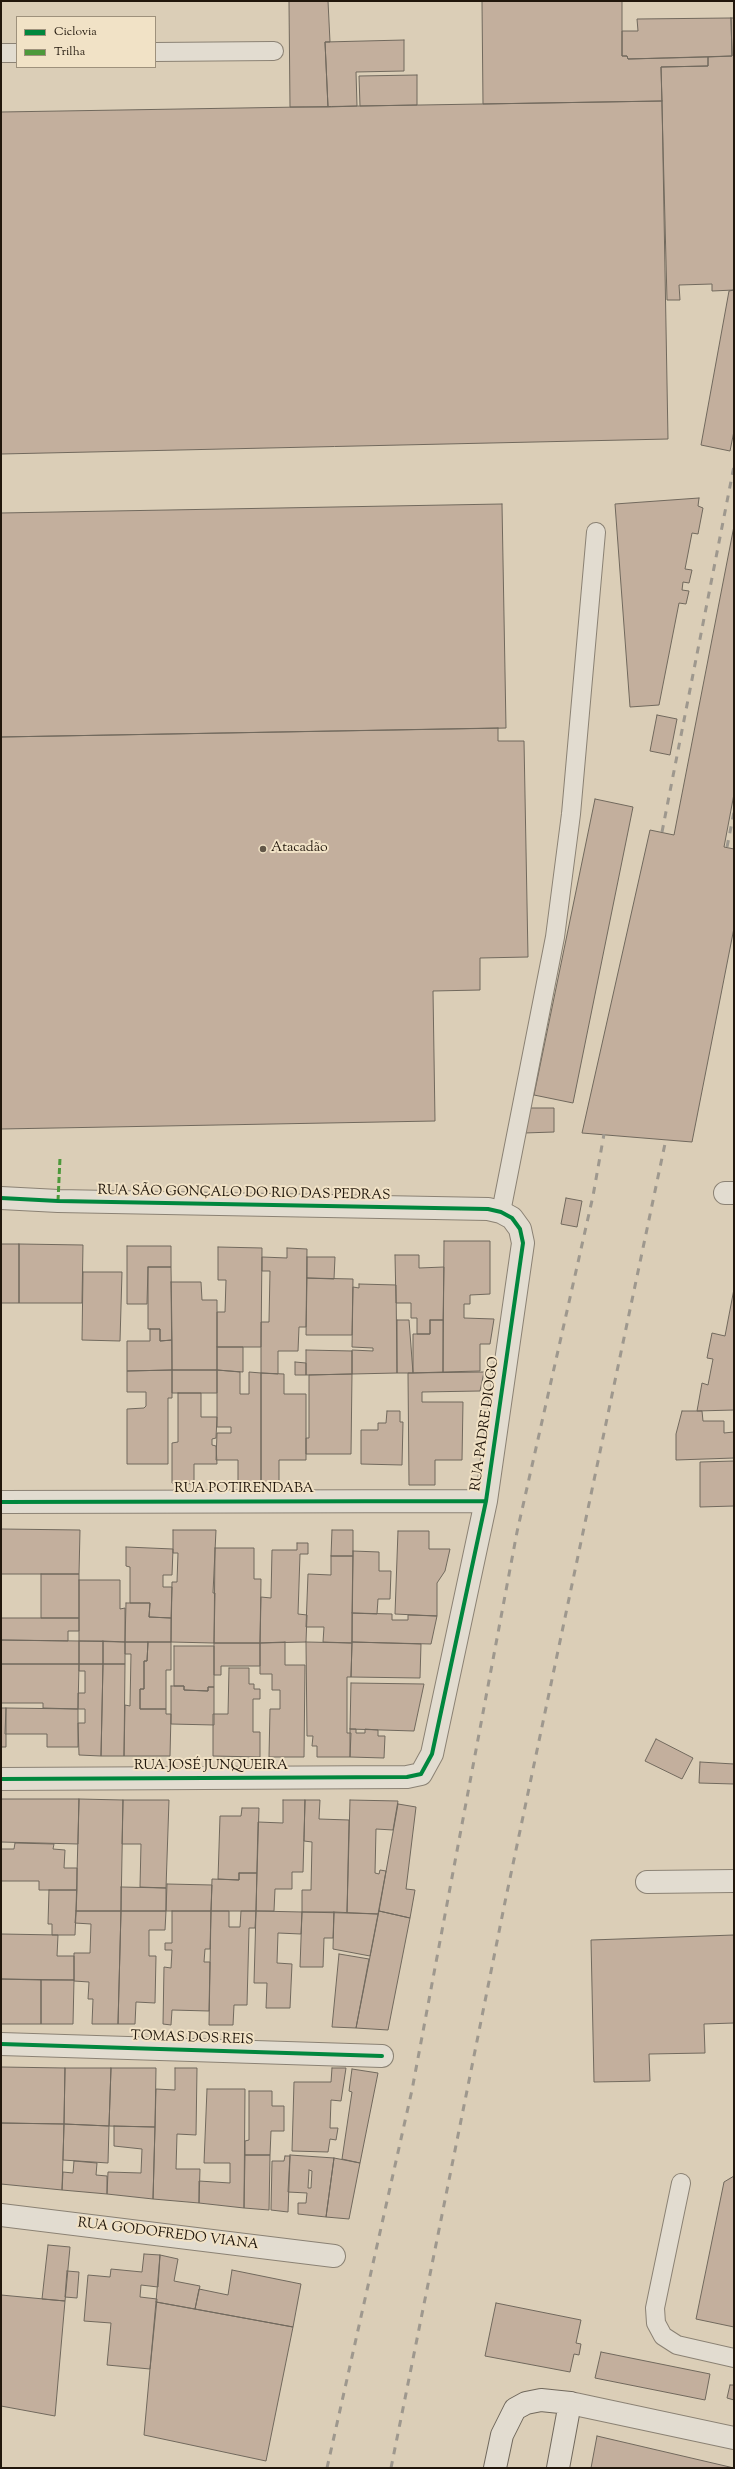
<!DOCTYPE html>
<meta charset="utf-8">
<style>
body{margin:0}
#map{position:relative;width:735px;height:2469px;overflow:hidden;background:#dbceb7;font-family:"Sorts Mill Goudy",serif}
canvas{display:block}
.frame{position:absolute;inset:0;border:2px solid #21170c;pointer-events:none}
.legend{position:absolute;left:16px;top:16px;width:140px;height:52px;box-sizing:border-box;background:#f1e2c6;border:1px solid #9e917c;margin:0;padding:5px 7px;list-style:none;font-size:12px;color:#21170c}
.legend li{display:flex;align-items:center;gap:8px;height:20px}
.legend b{width:20px;border:1px solid #9e917c}
</style>
<div id="map">
<canvas width="735" height="2469"></canvas>
<div class="frame"></div>
<ul class="legend">
<li><b style="height:5px;background:#00873e"></b>Ciclovia</li>
<li><b style="height:5px;background:#4d993b"></b>Trilha</li>
</ul>
</div>
<script>
const ctx = document.querySelector('canvas').getContext('2d');
ctx.lineJoin = 'round';
function fillPath(path, color) {
  ctx.fillStyle = color;
  ctx.fill(path, 'evenodd');
}
function poly(rows) {
  const path = new Path2D();
  for (const r of rows) {
    path.moveTo(r[0], r[1]);
    for (let i = 2; i < r.length; i += 2) path.lineTo(r[i], r[i + 1]);
  }
  return path;
}
function trace(path, color, width, dash) {
  ctx.strokeStyle = color;
  ctx.lineWidth = width;
  ctx.lineCap = dash ? 'butt' : 'round';
  ctx.setLineDash(dash || []);
  ctx.stroke(path);
}
function label(font, color, halo, rows, align = 'center') {
  ctx.font = font + ' "Sorts Mill Goudy",serif';
  ctx.lineWidth = 4;
  ctx.setLineDash([]);
  ctx.textBaseline = 'middle';
  ctx.strokeStyle = halo;
  ctx.fillStyle = color;
  for (const [text, x, y, turn = 0] of rows) {
    ctx.save();
    ctx.translate(x, y);
    ctx.rotate((+turn || 0) * Math.PI / 180);
    ctx.textAlign = isNaN(turn) ? turn : align;
    if (halo) ctx.strokeText(text, 0, 0);
    ctx.fillText(text, 0, 0);
    ctx.restore();
  }
}
const building = poly([
 [289,1,328,1,330,42,325,42,328,107,290,107,289,1],
 [482,1,622,1,622,56,627,56,628,59,708,57,708,66,661,67,662,101,483,104,482,1],
 [731,18,732,56,628,59,627,56,622,56,622,31,638,31,637,19,731,18],
 [731,18,734,18,734,290,712,291,712,284,679,285,680,300,667,300,661,67,708,66,708,57,732,56,731,18],
 [404,40,404,71,356,72,357,106,328,107,325,42,404,40],
 [417,75,417,105,360,106,359,76,417,75],
 [662,101,668,439,1,454,1,112,662,101],
 [734,290,734,431,730,451,701,445,729,291,734,290],
 [699,498,698,506,703,508,698,534,692,533,685,569,692,570,689,583,683,582,682,590,689,591,686,604,679,603,659,705,630,707,615,504,699,498],
 [502,504,506,728,1,737,1,513,502,504],
 [734,526,734,794,724,847,734,849,734,928,692,1142,582,1133,650,830,674,835,734,526],
 [657,715,677,719,670,755,650,751,657,715],
 [498,728,498,741,524,741,528,957,480,958,480,990,433,991,435,1121,1,1129,1,737,498,728],
 [595,799,633,807,573,1103,534,1095,595,799],
 [524,1108,554,1108,554,1132,524,1133,524,1108],
 [566,1198,582,1201,577,1227,561,1224,566,1198],
 [444,1241,490,1241,490,1294,470,1295,470,1304,464,1304,464,1318,494,1319,490,1344,480,1344,480,1371,443,1372,444,1241],
 [1,1244,19,1244,19,1303,1,1303,1,1244],
 [19,1244,83,1245,82,1303,19,1303,19,1244],
 [127,1246,171,1246,171,1267,148,1267,147,1304,127,1304,127,1246],
 [218,1247,262,1248,261,1347,217,1347,217,1312,225,1312,226,1280,218,1280,218,1247],
 [287,1248,307,1249,306,1327,299,1327,298,1351,278,1351,278,1374,261,1373,261,1322,269,1322,270,1271,262,1271,262,1257,287,1258,287,1248],
 [395,1255,419,1255,419,1268,444,1267,443,1320,430,1320,430,1334,417,1334,417,1318,411,1318,411,1303,396,1303,395,1255],
 [307,1257,335,1257,334,1279,307,1278,307,1257],
 [148,1267,171,1267,172,1340,160,1341,160,1329,148,1329,148,1267],
 [83,1272,122,1272,120,1341,82,1340,83,1272],
 [307,1278,353,1279,352,1335,306,1335,307,1278],
 [171,1282,201,1282,202,1300,217,1300,217,1370,172,1370,171,1282],
 [359,1284,396,1285,397,1373,352,1374,352,1350,373,1351,373,1348,352,1347,353,1287,359,1288,359,1284],
 [734,1289,734,1410,697,1411,702,1383,708,1385,713,1359,707,1358,712,1333,725,1336,734,1289],
 [397,1320,409,1320,413,1373,397,1373,397,1320],
 [430,1320,443,1320,443,1372,413,1373,413,1334,430,1334,430,1320],
 [150,1329,160,1329,160,1341,172,1340,172,1370,127,1371,127,1341,150,1341,150,1329],
 [217,1347,243,1347,243,1372,217,1370,217,1347],
 [306,1350,352,1351,352,1374,306,1375,306,1350],
 [295,1362,306,1363,306,1375,295,1375,295,1362],
 [172,1370,172,1398,168,1398,168,1464,127,1464,127,1409,144,1408,146,1406,146,1392,127,1392,127,1371,172,1370],
 [172,1370,217,1370,217,1393,172,1393,172,1370],
 [217,1370,240,1372,240,1394,249,1394,249,1372,261,1373,261,1484,238,1484,238,1460,216,1460,217,1433,231,1433,231,1427,217,1427,217,1370],
 [484,1372,480,1391,422,1392,422,1402,463,1402,462,1460,435,1460,435,1485,409,1485,408,1373,484,1372],
 [261,1373,284,1374,284,1394,306,1394,306,1460,279,1460,279,1484,261,1484,261,1373],
 [352,1374,351,1454,306,1454,306,1438,309,1438,309,1375,352,1374],
 [178,1393,201,1393,201,1417,217,1417,216,1438,212,1439,212,1445,216,1446,217,1464,194,1464,194,1484,172,1483,172,1443,178,1442,178,1393],
 [387,1411,400,1411,400,1422,403,1422,402,1465,361,1464,361,1430,378,1430,378,1423,386,1423,387,1411],
 [682,1411,702,1411,703,1421,724,1421,724,1433,734,1432,734,1458,676,1460,676,1434,682,1411],
 [734,1461,734,1506,700,1507,700,1462,734,1461],
 [1,1529,80,1530,79,1574,1,1574,1,1529],
 [173,1530,216,1530,213,1593,215,1593,214,1643,171,1642,172,1582,177,1582,178,1553,173,1553,173,1530],
 [332,1530,353,1530,353,1556,331,1556,332,1530],
 [398,1531,429,1531,429,1549,450,1549,445,1571,437,1583,437,1616,395,1614,398,1531],
 [297,1543,308,1543,308,1554,300,1554,298,1614,307,1615,306,1642,260,1643,261,1597,271,1598,272,1550,297,1550,297,1543],
 [126,1547,173,1549,172,1575,163,1575,163,1587,172,1587,171,1618,149,1617,150,1603,130,1603,130,1567,126,1566,126,1547],
 [215,1548,254,1548,254,1579,261,1579,260,1643,214,1643,215,1548],
 [353,1551,379,1552,379,1571,391,1571,390,1599,378,1599,377,1614,352,1613,353,1551],
 [331,1556,353,1556,352,1643,323,1642,324,1627,306,1627,308,1574,331,1575,331,1556],
 [41,1574,79,1574,79,1618,41,1618,41,1574],
 [79,1580,120,1580,120,1609,125,1608,125,1642,79,1641,79,1580],
 [126,1603,150,1603,149,1617,171,1618,171,1642,125,1642,126,1603],
 [352,1613,392,1614,392,1620,408,1620,408,1615,437,1616,431,1644,352,1642,352,1613],
 [1,1618,79,1618,79,1631,68,1631,68,1641,1,1640,1,1618],
 [1,1640,79,1641,79,1664,1,1664,1,1640],
 [79,1641,103,1641,103,1664,79,1664,79,1641],
 [103,1641,125,1642,125,1664,103,1664,103,1641],
 [125,1642,148,1642,147,1661,144,1661,144,1689,140,1689,140,1709,166,1709,166,1714,171,1714,170,1756,124,1756,125,1705,130,1706,131,1654,125,1654,125,1642],
 [148,1642,171,1642,171,1670,166,1670,166,1709,140,1709,140,1689,144,1689,144,1661,147,1661,148,1642],
 [285,1642,285,1665,305,1665,304,1757,269,1757,270,1709,280,1709,280,1690,272,1690,272,1674,260,1674,260,1643,285,1642],
 [306,1642,352,1643,351,1677,347,1677,347,1733,351,1733,350,1757,317,1757,317,1746,312,1746,313,1736,307,1736,306,1642],
 [352,1642,421,1644,420,1678,351,1677,352,1642],
 [214,1643,260,1643,260,1666,221,1666,221,1675,214,1675,214,1643],
 [174,1646,214,1646,214,1687,208,1687,208,1691,184,1690,184,1686,174,1686,174,1646],
 [1,1664,79,1664,78,1709,43,1708,43,1703,1,1703,1,1664],
 [79,1664,103,1664,101,1756,79,1755,78,1723,85,1723,85,1709,78,1709,78,1693,85,1693,85,1671,79,1671,79,1664],
 [103,1664,125,1664,124,1756,101,1756,103,1664],
 [229,1668,249,1668,249,1684,254,1684,254,1689,260,1689,260,1699,253,1699,253,1732,260,1732,260,1757,213,1756,213,1714,228,1714,229,1668],
 [351,1683,424,1684,414,1731,350,1729,351,1683],
 [171,1686,184,1686,184,1690,208,1691,208,1687,214,1687,214,1725,171,1724,171,1686],
 [1,1708,6,1708,6,1747,1,1747,1,1708],
 [6,1708,78,1709,78,1747,47,1747,47,1734,5,1734,6,1708],
 [350,1729,356,1729,356,1733,365,1733,365,1729,378,1730,378,1736,385,1736,384,1758,350,1757,350,1729],
 [656,1739,693,1758,682,1779,645,1761,656,1739],
 [700,1762,734,1764,734,1784,699,1783,700,1762],
 [1,1799,79,1799,78,1844,1,1842,1,1799],
 [79,1799,123,1800,121,1911,76,1911,79,1799],
 [123,1800,169,1800,166,1888,140,1887,141,1844,122,1844,123,1800],
 [283,1800,305,1800,303,1872,292,1872,292,1889,275,1889,274,1911,256,1911,258,1822,283,1823,283,1800],
 [305,1800,320,1800,319,1819,349,1820,347,1913,302,1912,302,1890,311,1890,312,1842,304,1841,305,1800],
 [350,1800,398,1801,393,1830,376,1829,375,1873,379,1874,380,1870,386,1871,378,1914,347,1913,350,1800],
 [398,1804,416,1807,406,1889,415,1890,410,1918,379,1911,398,1804],
 [242,1808,259,1808,257,1873,239,1873,239,1880,218,1879,220,1816,241,1816,242,1808],
 [15,1843,54,1844,53,1849,65,1850,64,1868,77,1868,77,1890,39,1890,39,1881,1,1881,1,1849,14,1849,15,1843],
 [239,1873,257,1873,256,1911,211,1911,212,1879,239,1880,239,1873],
 [167,1884,212,1885,211,1911,166,1911,167,1884],
 [121,1887,166,1888,166,1911,121,1911,121,1887],
 [49,1890,77,1890,75,1935,52,1935,52,1924,48,1924,49,1890],
 [76,1911,121,1911,118,2024,92,2024,93,1999,88,1999,89,1982,74,1981,74,1953,90,1953,91,1924,75,1923,76,1911],
 [121,1911,166,1911,165,1930,149,1930,149,1956,156,1956,155,2003,136,2002,135,2024,118,2024,121,1911],
 [172,1911,211,1911,210,1949,205,1949,204,1962,210,1962,209,2011,172,2010,171,2025,163,2024,164,1967,171,1968,172,1950,165,1950,165,1943,172,1943,172,1911],
 [211,1911,229,1911,229,1927,240,1927,241,1911,256,1911,255,1928,249,1928,247,2005,234,2005,233,2025,209,2025,211,1911],
 [256,1911,302,1912,301,1934,278,1933,277,1963,292,1964,290,2008,266,2008,267,1983,254,1983,256,1911],
 [379,1911,410,1918,388,2030,356,2028,379,1911],
 [302,1912,334,1912,333,1938,324,1938,323,1967,300,1967,302,1912],
 [334,1912,378,1914,370,1956,333,1949,334,1912],
 [1,1934,58,1935,57,1956,74,1956,74,1980,1,1979,1,1934],
 [734,1935,734,2023,704,2024,705,2053,649,2054,650,2081,594,2082,591,1940,734,1935],
 [339,1954,369,1959,356,2028,332,2027,339,1954],
 [1,1979,41,1980,41,2024,1,2024,1,1979],
 [41,1980,74,1980,73,2024,41,2024,41,1980],
 [1,2067,65,2068,64,2124,1,2123,1,2067],
 [65,2068,111,2068,109,2126,64,2124,65,2068],
 [111,2068,156,2068,155,2127,109,2126,111,2068],
 [175,2068,197,2068,196,2135,177,2134,176,2169,200,2169,199,2203,153,2199,156,2089,175,2090,175,2068],
 [332,2068,346,2068,341,2101,331,2100,330,2128,338,2128,336,2140,330,2139,328,2152,292,2151,294,2082,331,2082,332,2068],
 [352,2069,378,2073,360,2163,342,2159,352,2092,349,2091,352,2069],
 [207,2089,245,2089,244,2208,199,2203,199,2181,230,2183,230,2163,204,2163,207,2089],
 [249,2091,272,2091,272,2106,284,2106,284,2131,271,2131,270,2155,245,2155,245,2141,249,2140,249,2091],
 [1,2123,64,2124,62,2190,1,2184,1,2123],
 [64,2124,109,2126,108,2163,63,2160,64,2124],
 [114,2126,155,2127,153,2199,107,2194,108,2172,141,2173,142,2149,114,2146,114,2126],
 [245,2155,270,2155,269,2210,244,2208,245,2155],
 [290,2155,334,2158,326,2217,298,2214,298,2203,306,2203,307,2193,288,2192,290,2155],
 [309,2170,312,2171,311,2188,308,2188,309,2170],
 [285,2156,290,2156,288,2212,271,2210,272,2161,284,2161,285,2156],
 [334,2158,360,2163,349,2219,326,2217,334,2158],
 [74,2161,97,2163,96,2175,107,2176,107,2194,62,2190,63,2172,73,2173,74,2161],
 [734,2176,734,2327,696,2319,724,2182,734,2176],
 [48,2245,70,2247,65,2301,42,2299,48,2245],
 [144,2254,160,2255,158,2287,141,2285,140,2297,157,2299,150,2369,107,2365,111,2323,84,2321,88,2275,110,2277,111,2269,142,2272,144,2254],
 [160,2255,178,2259,174,2281,200,2286,195,2309,156,2302,160,2255],
 [232,2270,301,2284,293,2327,195,2309,199,2289,228,2295,232,2270],
 [67,2271,79,2272,77,2298,65,2297,67,2271],
 [1,2295,65,2301,55,2416,1,2406,1,2295],
 [156,2302,293,2327,266,2461,144,2435,156,2302],
 [496,2303,581,2320,576,2343,581,2344,579,2355,574,2354,570,2372,485,2356,496,2303],
 [601,2352,710,2374,705,2400,595,2378,601,2352],
 [730,2385,734,2385,734,2400,727,2398,730,2385],
 [597,2436,734,2468,591,2468,597,2436]
]);
const lane = poly([
 [155,52,274,51],
 [1,53,17,53],
 [501,1212,555,937,571,814,596,532],
 [681,2183,655,2308,656,2323,663,2336,677,2345,734,2358]
]);
const street = poly([
 [725,1193,734,1193],
 [1,1198,58,1201,488,1209,501,1212,512,1218,520,1229,523,1243,486,1501,432,1754,421,1774,407,1777,1,1779],
 [1,1502,486,1501],
 [647,1882,734,1881],
 [1,2044,382,2056],
 [1,2215,334,2256],
 [570,2403,734,2438]
]);
const secondary = poly([
 [495,2468,502,2435,515,2409,526,2403,541,2400,570,2403,558,2468]
]);
const rail = poly([
 [662,832,734,466],
 [727,847,734,812],
 [327,2468,412,2090,517,1532,593,1196,604,1134],
 [391,2468,505,1902,666,1139]
]);
const quiet = poly([
 [58,1201,60,1158]
]);
const cycleway = poly([
 [1,1198,58,1201,488,1209,501,1212,512,1218,520,1229,523,1243,486,1501,432,1754,421,1774,407,1777,1,1779],
 [1,1502,486,1501],
 [1,2044,382,2056]
]);
const markers = [
 [263,849,4,"#625748"]
];
const poiNames = [
 ["Atacadão",271,849]
];
const streetNames = [
 ["RUA SÃO GONÇALO DO RIO DAS PEDRAS",244,1194,1],
 ["RUA PADRE DIOGO",486,1424,-82],
 ["RUA POTIRENDABA",244,1490],
 ["RUA JOSÉ JUNQUEIRA",211,1767],
 ["TOMAS DOS REIS",192,2039,2],
 ["RUA GODOFREDO VIANA",168,2235,7]
];
fillPath(building, '#c3af9d');
trace(building, '#71695d', 1);
trace(lane, '#8b8274', 20);
trace(street, '#8b8274', 24);
trace(secondary, '#71695d', 24);
trace(lane, '#e2dcd0', 18);
trace(street, '#e2dcd0', 22);
trace(secondary, '#e2dcd0', 22);
trace(rail, '#9e988e', 3, [7, 7]);
trace(quiet, '#4d993b', 3, [6, 3]);
trace(cycleway, '#00873e', 4);
for (const [x, y, r, color] of markers) {
  const dot = new Path2D();
  dot.arc(x, y, r, 0, 2 * Math.PI);
  ctx.fillStyle = color;
  ctx.fill(dot);
  trace(dot, '#f1e2c6', 1.5);
}
label('14px', '#21170c', '#f1e2c6', poiNames, 'left');
label('14px', '#21170c', '#f1e2c6', streetNames);
</script>
